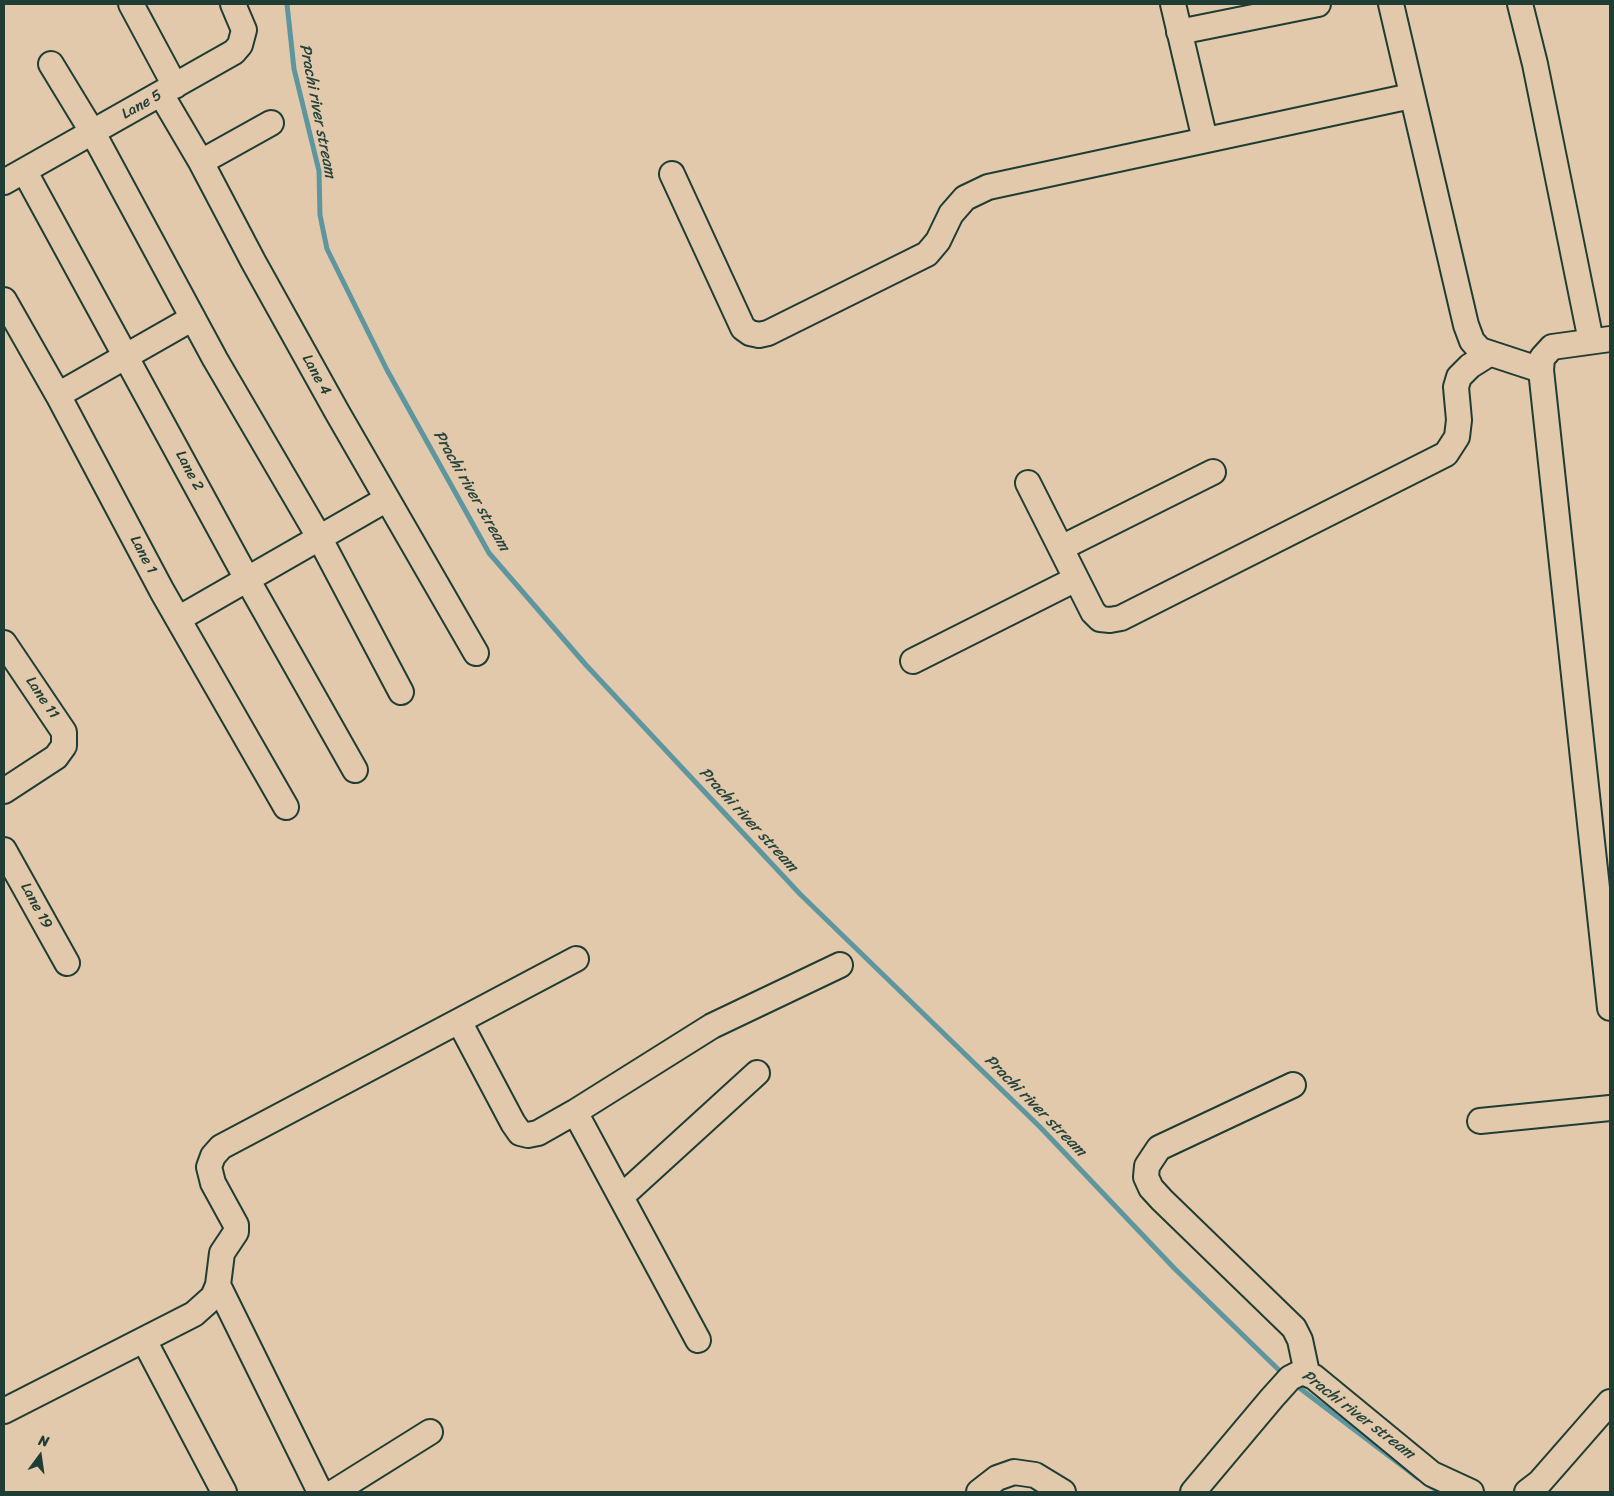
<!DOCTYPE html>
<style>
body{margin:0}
#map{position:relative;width:1614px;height:1496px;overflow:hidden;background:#e3c9ab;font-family:Sriracha,sans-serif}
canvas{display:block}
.frame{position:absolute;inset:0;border:5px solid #1f3d34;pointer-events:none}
.north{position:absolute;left:15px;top:1431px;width:50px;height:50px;-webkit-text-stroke:4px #e3c9ab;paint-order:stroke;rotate:14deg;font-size:14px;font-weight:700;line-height:20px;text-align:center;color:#1f3d34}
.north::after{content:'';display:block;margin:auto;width:18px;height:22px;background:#1f3d34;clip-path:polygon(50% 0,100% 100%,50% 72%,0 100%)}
</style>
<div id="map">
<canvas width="1614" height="1496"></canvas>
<div class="frame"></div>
<div class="north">N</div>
</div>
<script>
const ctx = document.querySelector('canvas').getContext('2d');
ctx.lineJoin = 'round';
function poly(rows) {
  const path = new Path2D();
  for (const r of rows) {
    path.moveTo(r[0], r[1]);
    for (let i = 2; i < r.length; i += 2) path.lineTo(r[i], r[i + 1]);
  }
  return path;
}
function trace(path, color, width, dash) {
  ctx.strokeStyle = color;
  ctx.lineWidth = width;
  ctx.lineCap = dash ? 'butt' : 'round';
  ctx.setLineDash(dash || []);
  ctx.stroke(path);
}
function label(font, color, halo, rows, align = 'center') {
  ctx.font = font + ' Sriracha,sans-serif';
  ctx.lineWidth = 4.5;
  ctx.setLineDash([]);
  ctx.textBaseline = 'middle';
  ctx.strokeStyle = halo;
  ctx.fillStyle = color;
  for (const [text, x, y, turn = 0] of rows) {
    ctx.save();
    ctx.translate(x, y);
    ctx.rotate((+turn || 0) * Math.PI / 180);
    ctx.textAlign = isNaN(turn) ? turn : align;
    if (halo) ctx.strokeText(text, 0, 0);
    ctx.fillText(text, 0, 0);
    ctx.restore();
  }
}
const stream = poly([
 [287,4,294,69,319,171,320,215,327,249,387,370,489,553,586,665,800,894,1040,1127,1175,1269,1285,1376],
 [1293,1383,1418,1478],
 [1425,1483,1440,1492]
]);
const minor = poly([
 [131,4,175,86],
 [1173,4,1205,140],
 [1391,4,1466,325,1472,341,1480,350,1541,370],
 [1520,4,1535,64,1591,341],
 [1179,32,1318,4],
 [51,64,93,133,215,359,319,537,401,692],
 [161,94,201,162,253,261,337,412,476,653],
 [201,162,271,123],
 [25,172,247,579,355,770],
 [672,174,743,328,750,333,759,335,768,333,927,254,938,241,951,214,965,198,988,187,1411,96],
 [4,182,234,52,240,45,244,30,233,4],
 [4,300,58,395,162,591,286,807],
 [1610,339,1552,347,1542,358,1541,370,1610,1008],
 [58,395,193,318],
 [1028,483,1093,612,1100,619,1110,620,1121,618,1446,454,1457,437,1459,420,1456,387,1459,377,1470,366,1489,354],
 [1061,548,1213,472],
 [178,619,387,499],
 [4,643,64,732,64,746,56,757,4,791],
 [913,661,1076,579],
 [4,850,67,963],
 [459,1021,513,1123,520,1133,528,1135,538,1133,575,1112,712,1026,840,965],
 [1293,1085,1159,1148,1147,1166,1146,1177,1151,1188,1162,1200,1294,1328,1300,1340,1307,1373],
 [575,1112,698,1340],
 [1480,1121,1610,1108],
 [621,1197,757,1073],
 [218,1285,320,1492],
 [144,1340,224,1492],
 [4,1411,194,1314,213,1297,218,1285,222,1253,236,1232,236,1225,213,1183,209,1167,213,1156,221,1147,576,959],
 [334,1492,430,1432],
 [979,1492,997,1478,1014,1472,1035,1475,1063,1492],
 [1193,1492,1272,1398,1290,1378,1302,1372,1314,1377,1432,1474,1471,1492],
 [1527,1492,1540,1482,1610,1402]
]);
const streetNames = [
 ["Lane 5",142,105,-30],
 ["Lane 4",316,375,61],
 ["Lane 2",189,471,62],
 ["Lane 1",143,555,62],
 ["Lane 11",42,698,56],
 ["Lane 19",36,906,61]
];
const waterNames = [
 ["Prachi river stream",317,111,79],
 ["Prachi river stream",471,491,60],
 ["Prachi river stream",748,820,47],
 ["Prachi river stream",1035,1106,45],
 ["Prachi river stream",1358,1415,37]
];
trace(stream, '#5d969f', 5);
trace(minor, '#1f3d34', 28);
trace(minor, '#e3c9ab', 24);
label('15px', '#1f3d34', '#e3c9ab', streetNames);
label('italic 16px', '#24443d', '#e3c9ab', waterNames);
</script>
